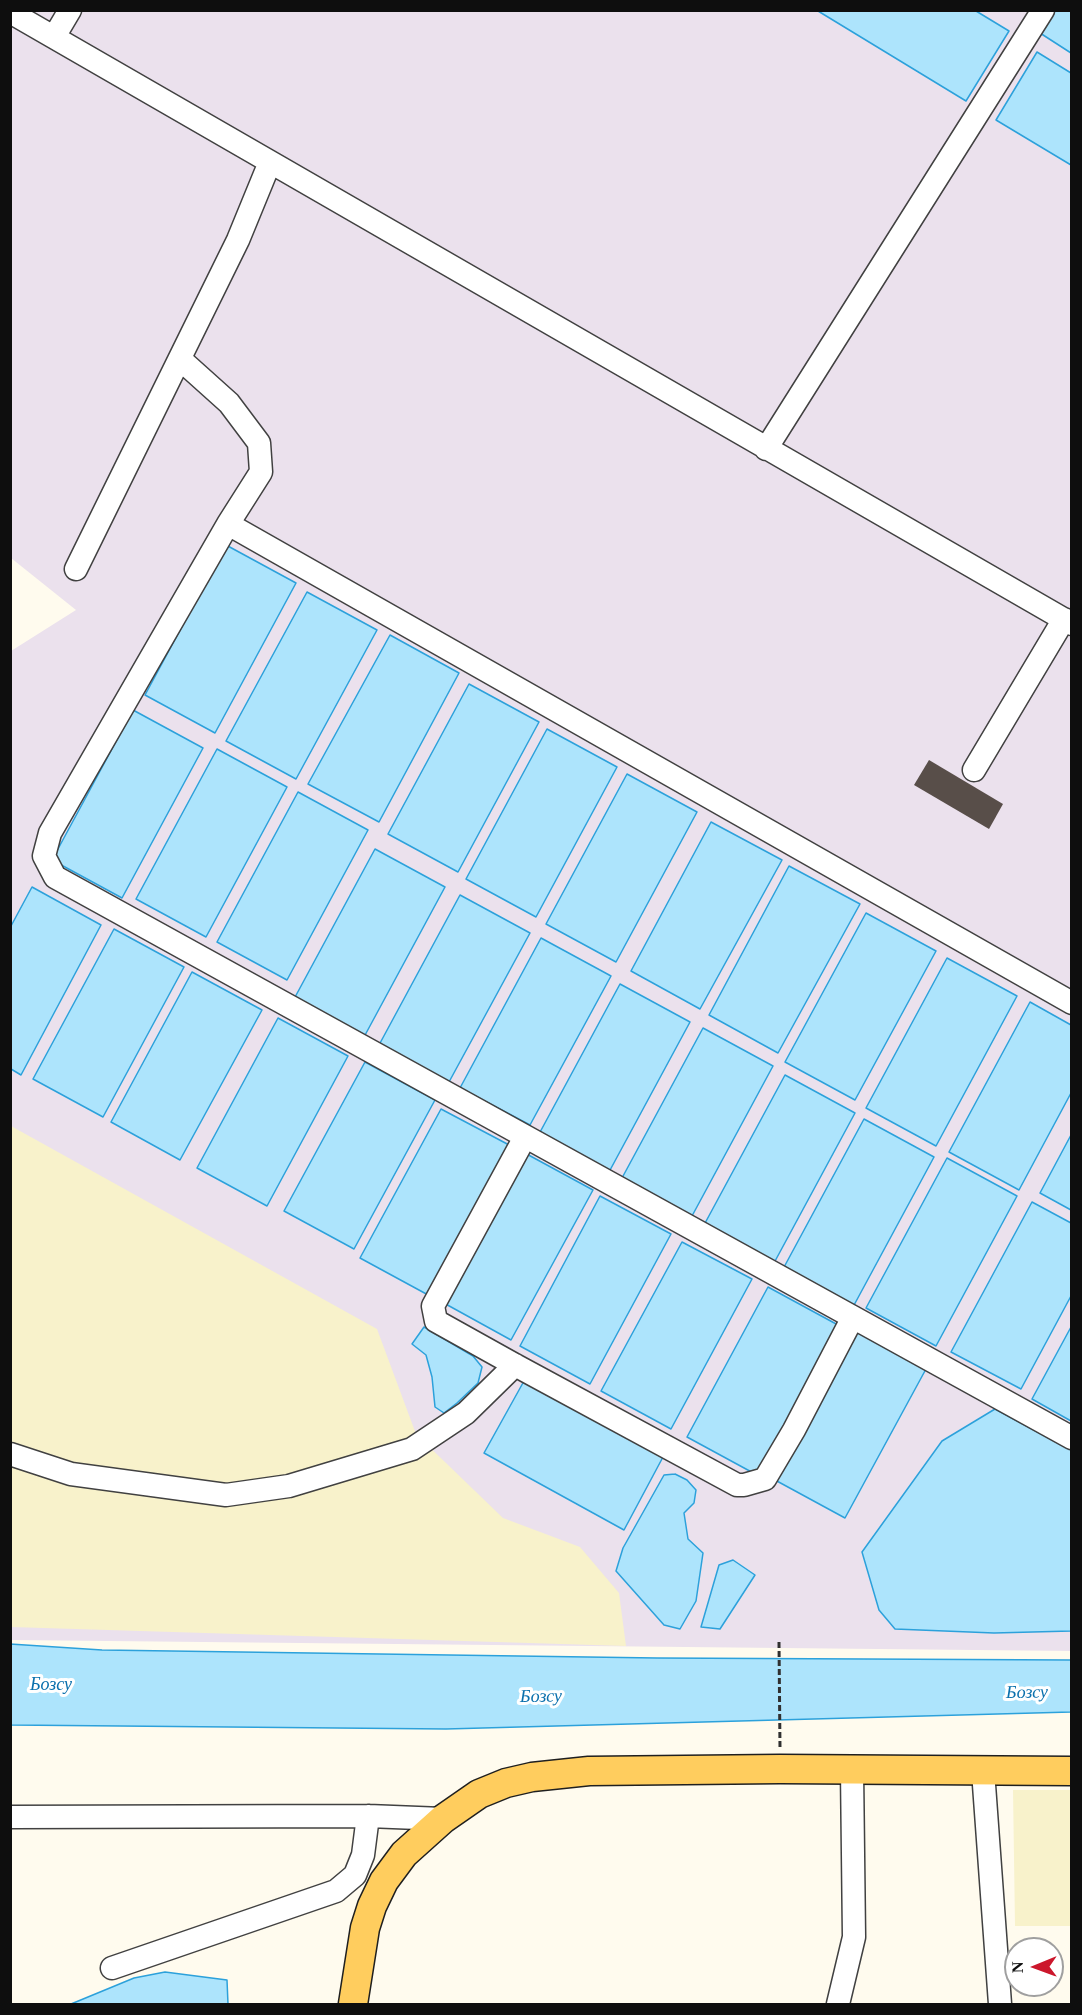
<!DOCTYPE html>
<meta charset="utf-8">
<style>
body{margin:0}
#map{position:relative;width:1082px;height:2015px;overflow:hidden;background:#fffbee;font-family:"Times New Roman",serif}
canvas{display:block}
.frame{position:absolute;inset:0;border:12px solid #0e0e0e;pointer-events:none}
.north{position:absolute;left:1004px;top:1937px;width:60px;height:60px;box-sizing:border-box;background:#fff;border:2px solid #9f9f9f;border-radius:50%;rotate:269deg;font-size:16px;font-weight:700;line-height:24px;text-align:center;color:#0e0e0e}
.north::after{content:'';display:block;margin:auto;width:21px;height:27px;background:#cc172c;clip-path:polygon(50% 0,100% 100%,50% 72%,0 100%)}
</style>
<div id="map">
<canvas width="1082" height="2015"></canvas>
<div class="frame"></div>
<div class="north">N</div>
</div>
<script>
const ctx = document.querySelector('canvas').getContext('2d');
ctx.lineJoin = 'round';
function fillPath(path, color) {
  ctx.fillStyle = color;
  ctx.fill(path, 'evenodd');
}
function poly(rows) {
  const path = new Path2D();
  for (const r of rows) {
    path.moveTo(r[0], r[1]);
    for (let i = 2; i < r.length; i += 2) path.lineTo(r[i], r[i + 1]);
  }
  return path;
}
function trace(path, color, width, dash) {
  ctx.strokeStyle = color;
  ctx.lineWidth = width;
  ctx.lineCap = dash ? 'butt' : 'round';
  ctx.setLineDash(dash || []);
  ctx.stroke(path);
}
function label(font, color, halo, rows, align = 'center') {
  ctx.font = font + ' "Times New Roman",serif';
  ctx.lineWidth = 6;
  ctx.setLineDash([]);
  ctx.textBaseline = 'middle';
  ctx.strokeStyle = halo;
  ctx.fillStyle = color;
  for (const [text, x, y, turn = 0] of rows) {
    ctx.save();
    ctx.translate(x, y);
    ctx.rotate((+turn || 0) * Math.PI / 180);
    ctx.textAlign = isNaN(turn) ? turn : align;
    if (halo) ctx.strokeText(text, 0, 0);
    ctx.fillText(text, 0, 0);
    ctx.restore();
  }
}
const industrial = poly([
 [11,11,1071,11,1071,1651,11,1640,11,651,76,610,11,558]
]);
const farmland = poly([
 [11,1126,377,1329,416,1434,503,1518,580,1547,619,1593,626,1646,11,1627],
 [1013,1790,1071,1790,1071,1926,1015,1926]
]);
const water = poly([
 [818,11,976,11,1009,31,966,101,818,11],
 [1055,11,1071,11,1071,53,1040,33,1055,11],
 [1037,52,1071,73,1071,165,996,120,1037,52],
 [226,545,296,583,215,733,145,695,226,545],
 [307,592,377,630,296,779,226,741,307,592],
 [390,635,459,673,379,822,308,784,390,635],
 [469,684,539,722,458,872,388,834,469,684],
 [133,710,203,748,122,898,52,860,133,710],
 [547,729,617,767,536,917,466,879,547,729],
 [217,749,287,787,206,937,136,899,217,749],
 [627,774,697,812,616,962,546,924,627,774],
 [298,792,368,830,287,980,217,942,298,792],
 [711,822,782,860,700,1009,631,971,711,822],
 [375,849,445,887,364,1037,294,999,375,849],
 [789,866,860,904,778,1053,709,1015,789,866],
 [32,887,101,925,21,1075,11,1069,11,926,32,887],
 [460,895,530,933,449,1082,379,1045,460,895],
 [866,913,936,951,855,1100,785,1062,866,913],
 [114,929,184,967,103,1117,33,1079,114,929],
 [541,938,611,976,530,1125,460,1088,541,938],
 [947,958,1017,996,936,1146,866,1108,947,958],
 [192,972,262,1010,180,1160,111,1122,192,972],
 [620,984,690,1022,609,1172,539,1134,620,984],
 [1030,1002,1071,1025,1071,1093,1019,1190,949,1152,1030,1002],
 [278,1018,348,1056,267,1206,197,1168,278,1018],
 [703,1028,773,1066,692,1216,622,1178,703,1028],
 [365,1062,435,1100,354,1249,284,1211,365,1062],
 [785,1075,855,1113,774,1263,704,1225,785,1075],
 [441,1109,511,1146,430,1296,360,1258,441,1109],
 [864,1119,934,1157,853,1307,783,1269,864,1119],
 [1071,1135,1071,1210,1040,1193,1071,1135],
 [523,1152,593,1190,511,1340,442,1302,523,1152],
 [947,1158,1017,1196,936,1346,866,1308,947,1158],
 [600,1196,671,1234,590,1384,520,1346,600,1196],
 [1032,1202,1071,1223,1071,1296,1021,1389,951,1352,1032,1202],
 [682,1242,752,1279,671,1429,601,1391,682,1242],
 [768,1287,838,1325,757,1475,687,1437,768,1287],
 [424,1327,473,1356,482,1367,478,1383,457,1403,444,1413,435,1407,432,1377,426,1355,412,1344,424,1327],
 [1071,1327,1071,1421,1032,1399,1071,1327],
 [856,1331,926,1369,845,1518,775,1480,856,1331],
 [524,1381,663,1457,624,1530,484,1453,524,1381],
 [995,1409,1071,1450,1071,1631,994,1633,895,1629,879,1610,862,1552,942,1441,995,1409],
 [675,1474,687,1480,696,1490,694,1503,684,1513,688,1539,703,1553,696,1601,680,1629,664,1625,616,1571,623,1548,664,1475,675,1474],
 [733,1560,755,1575,720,1629,701,1627,719,1565,733,1560],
 [10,1644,102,1650,657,1658,1071,1660,1071,1712,446,1729,11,1725,10,1644],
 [165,1972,227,1980,228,2004,71,2004,134,1978,165,1972]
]);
const building = poly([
 [929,760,1003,804,989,829,914,785]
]);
const path = poly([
 [779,1642,780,1748]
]);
const minor = poly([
 [10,12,1072,624],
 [54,37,70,10],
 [180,359,229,403,259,443,261,472,228,524,50,833,44,856,55,877,1072,1438],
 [766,449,1043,10],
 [228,524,1072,1003],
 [76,569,238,240,270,162],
 [974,770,1064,619],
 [525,1137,433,1306,436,1321,515,1365,737,1485,744,1485,765,1479,794,1430,853,1317],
 [10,1454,71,1474,226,1495,289,1486,412,1449,466,1413,515,1365],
 [983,1771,1000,2004],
 [10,1817,368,1816,443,1819],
 [112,1968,336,1891,355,1875,363,1855,368,1816],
 [838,2004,854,1937,852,1770]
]);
const major = poly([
 [353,2004,365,1928,372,1906,384,1881,404,1854,443,1819,479,1794,506,1783,532,1777,589,1771,780,1769,1072,1771]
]);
const waterNames = [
 ["Бозсу",51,1685],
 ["Бозсу",1027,1693,-1],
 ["Бозсу",541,1697,-1]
];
fillPath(industrial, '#ebe1ed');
fillPath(farmland, '#f8f2cb');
fillPath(water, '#ade4fc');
trace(water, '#2ca1db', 1.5);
fillPath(building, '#584e49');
trace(minor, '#414141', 25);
trace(major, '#1f1f1f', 31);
trace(path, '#303030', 3, [6, 3]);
trace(minor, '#fff', 22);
trace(major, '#ffcd5e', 28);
label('italic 18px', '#0a70ad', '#fff', waterNames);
</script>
